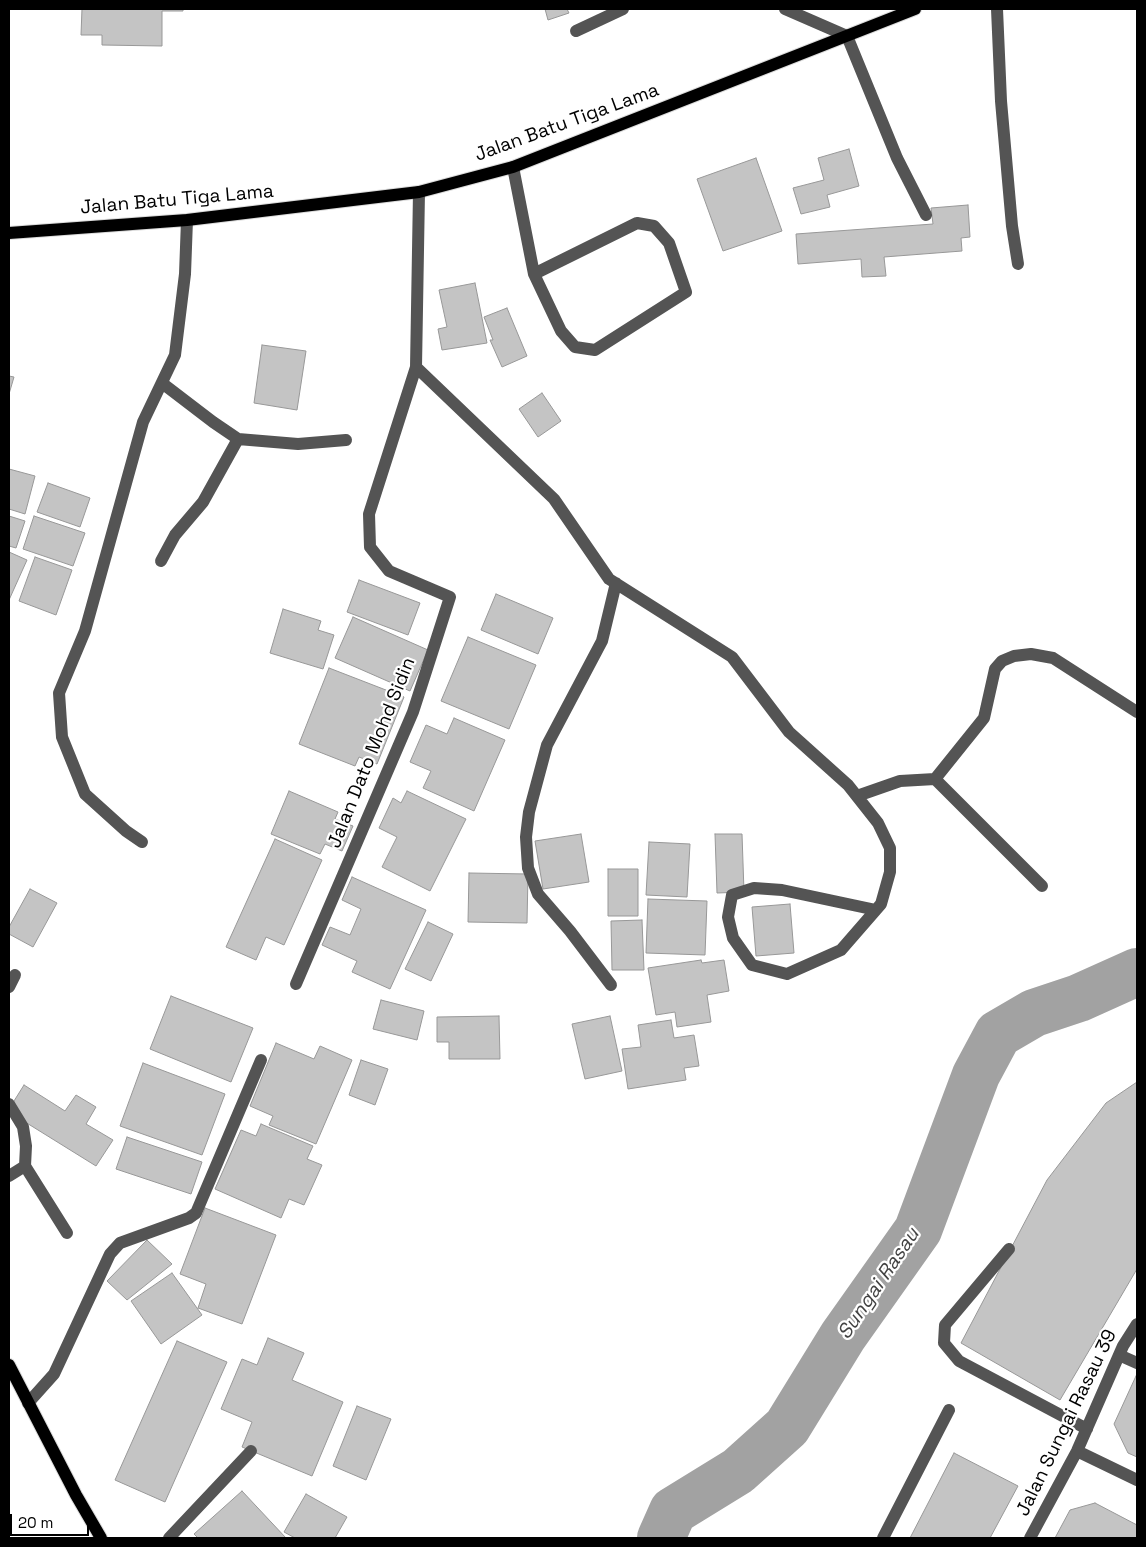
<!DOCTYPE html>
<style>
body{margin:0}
#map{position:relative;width:1146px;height:1547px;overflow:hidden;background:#fff;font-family:"Space Grotesk",sans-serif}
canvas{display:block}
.frame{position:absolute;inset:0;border:10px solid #000;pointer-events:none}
.scale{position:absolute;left:10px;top:1514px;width:79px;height:22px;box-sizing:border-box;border:2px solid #000;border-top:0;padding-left:6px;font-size:15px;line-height:18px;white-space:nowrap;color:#000;-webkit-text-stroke:4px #fff;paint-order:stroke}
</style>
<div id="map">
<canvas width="1146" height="1547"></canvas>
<div class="frame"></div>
<div class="scale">20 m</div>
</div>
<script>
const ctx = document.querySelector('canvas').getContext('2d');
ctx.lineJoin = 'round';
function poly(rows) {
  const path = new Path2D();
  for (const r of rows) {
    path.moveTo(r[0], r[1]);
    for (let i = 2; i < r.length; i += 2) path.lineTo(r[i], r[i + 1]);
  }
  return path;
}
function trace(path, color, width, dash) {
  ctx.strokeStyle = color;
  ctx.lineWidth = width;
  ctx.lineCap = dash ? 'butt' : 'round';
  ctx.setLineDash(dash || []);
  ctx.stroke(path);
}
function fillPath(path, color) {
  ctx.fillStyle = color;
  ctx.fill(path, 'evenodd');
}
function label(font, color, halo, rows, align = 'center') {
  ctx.font = font + ' "Space Grotesk",sans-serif';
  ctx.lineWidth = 4.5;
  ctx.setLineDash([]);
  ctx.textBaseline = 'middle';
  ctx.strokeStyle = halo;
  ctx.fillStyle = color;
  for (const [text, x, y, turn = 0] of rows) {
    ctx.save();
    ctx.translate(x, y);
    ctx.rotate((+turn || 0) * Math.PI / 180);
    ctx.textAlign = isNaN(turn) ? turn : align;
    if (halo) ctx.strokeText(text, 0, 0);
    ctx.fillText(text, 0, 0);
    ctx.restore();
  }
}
const river = poly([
 [661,1538,673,1511,738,1471,787,1427,843,1336,918,1230,976,1075,998,1034,1034,1013,1079,998,1137,972]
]);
const building = poly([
 [82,9,183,9,183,11,162,11,162,46,102,45,102,35,81,35,82,9],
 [545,9,567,9,569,13,548,20,545,9],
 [849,149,859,186,827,195,830,207,801,214,793,188,824,180,818,158,849,149],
 [756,158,782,231,723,251,697,179,756,158],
 [968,205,970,237,961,238,962,251,884,257,886,276,862,277,861,259,798,264,796,234,933,224,931,208,968,205],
 [475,283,487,343,442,350,438,329,447,327,439,290,475,283],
 [507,308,527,356,502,367,490,340,493,340,484,317,507,308],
 [262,345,306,351,297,410,254,403,262,345],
 [9,376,14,377,9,394,9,376],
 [542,393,561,421,538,437,519,409,542,393],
 [9,469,35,476,25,514,9,509,9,469],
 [48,483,90,498,80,527,37,512,48,483],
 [9,516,25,521,16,548,9,546,9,516],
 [34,516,85,533,73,566,23,549,34,516],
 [9,552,27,560,9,600,9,552],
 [35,557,72,570,56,615,19,601,35,557],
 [359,580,420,603,408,635,347,612,359,580],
 [496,594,553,618,538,654,481,630,496,594],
 [283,609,321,621,318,630,334,635,323,669,270,653,283,609],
 [353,617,428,650,410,691,335,658,353,617],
 [468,637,536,665,509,729,441,701,468,637],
 [329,668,404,697,377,764,359,757,355,766,299,744,329,668],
 [454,718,505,740,474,811,423,788,431,771,410,762,426,725,447,734,454,718],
 [289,791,338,812,335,819,353,826,342,851,325,844,320,854,271,834,289,791],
 [407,791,466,819,430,891,382,867,397,837,379,828,393,798,401,803,407,791],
 [581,834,589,882,543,889,535,841,581,834],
 [715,834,742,834,744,892,717,893,715,834],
 [275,839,322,860,284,945,266,937,256,960,226,947,275,839],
 [649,842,690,844,687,897,646,895,649,842],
 [608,869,638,869,638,916,608,916,608,869],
 [469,873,528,874,527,923,468,922,469,873],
 [352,877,426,910,390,989,352,972,357,961,322,945,330,927,350,935,361,909,342,900,352,877],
 [30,889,57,903,33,947,9,934,9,927,30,889],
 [648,899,707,901,705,955,646,953,648,899],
 [790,904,794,953,756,956,752,907,790,904],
 [642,920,644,970,612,970,611,921,642,920],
 [428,922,453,934,431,981,405,969,428,922],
 [701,960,702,963,724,960,729,991,707,995,711,1022,677,1027,675,1012,656,1015,648,968,701,960],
 [171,996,253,1028,231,1082,150,1049,171,996],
 [381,1000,424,1011,417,1040,373,1029,381,1000],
 [499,1016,500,1059,449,1059,449,1042,437,1042,437,1017,499,1016],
 [610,1016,622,1071,585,1079,572,1024,610,1016],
 [671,1020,674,1038,694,1035,699,1066,684,1068,686,1080,628,1089,622,1049,641,1047,638,1025,671,1020],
 [276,1043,314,1059,320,1046,352,1060,316,1144,269,1125,273,1116,250,1106,276,1043],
 [361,1060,388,1069,375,1105,349,1095,361,1060],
 [143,1063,225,1094,202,1155,120,1126,143,1063],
 [1137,1082,1137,1269,1060,1400,961,1343,1047,1180,1106,1103,1137,1082],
 [24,1085,65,1111,76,1095,96,1107,86,1124,113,1140,96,1166,9,1112,9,1109,24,1085],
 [261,1124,313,1146,307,1159,322,1165,304,1205,289,1199,281,1218,215,1189,241,1130,256,1136,261,1124],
 [127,1137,202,1162,191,1194,116,1169,127,1137],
 [205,1208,276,1235,242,1324,198,1308,206,1284,180,1274,205,1208],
 [147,1240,172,1264,127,1300,107,1281,147,1240],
 [172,1273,202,1315,161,1344,131,1301,172,1273],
 [268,1338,304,1353,292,1380,343,1402,312,1476,242,1447,252,1422,221,1409,242,1359,257,1365,268,1338],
 [177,1341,227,1362,165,1502,115,1480,177,1341],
 [1136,1376,1137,1376,1137,1457,1128,1453,1114,1424,1136,1376],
 [357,1406,391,1419,366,1480,333,1466,357,1406],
 [954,1453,1018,1486,990,1538,910,1538,954,1453],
 [242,1491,286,1538,198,1538,194,1534,242,1491],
 [306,1494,347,1517,335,1538,295,1538,284,1532,306,1494],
 [1095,1503,1137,1525,1137,1538,1055,1538,1070,1510,1095,1503]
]);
const minor = poly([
 [785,9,847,36,897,158,926,215],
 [997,9,1001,101,1012,226,1018,264],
 [576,31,623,9],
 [513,167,534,274,561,331,575,347,595,350,686,292,669,243,654,226,637,223,534,274],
 [416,367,554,499,609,579,732,657,789,732,848,785,878,823,890,848,890,872,881,904,841,950,787,974,752,965,733,938,728,917,732,895,754,888,782,890,876,910],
 [162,383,213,422,238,439,298,444,346,440],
 [161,561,175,535,203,502,238,439],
 [935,779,1042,886],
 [857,796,900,781,935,779,984,718,995,669,1002,661,1014,656,1031,654,1053,658,1137,712],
 [142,842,126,831,85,794,62,737,59,693,85,631,143,422,175,355,185,274,187,220],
 [296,984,413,712,450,597,389,571,370,547,369,514,416,367,419,192],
 [611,985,570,931,538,894,528,868,526,837,529,812,547,745,602,641,616,583],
 [9,987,15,975],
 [25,1166,67,1233],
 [9,1176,25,1166,26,1146,23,1127,9,1104],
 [1009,1249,945,1325,944,1343,959,1361,1087,1429],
 [1119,1355,1137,1363],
 [28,1403,54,1374,110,1254,120,1243,189,1218,196,1213,261,1060],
 [1077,1451,1137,1480],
 [169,1538,251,1451],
 [883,1538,949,1410],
 [1030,1538,1077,1451,1123,1346,1137,1324]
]);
const major = poly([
 [9,233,187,220,419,192,513,167,915,9],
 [9,1365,76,1495,101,1538]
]);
const streetNames = [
 ["Jalan Batu Tiga Lama",567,123,-20],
 ["Jalan Batu Tiga Lama",177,200,-5],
 ["Jalan Dato Mohd Sidin",372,753,-68],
 ["Jalan Sungai Rasau 39",1067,1423,-64]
];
const waterNames = [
 ["Sungai Rasau",879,1284,-56]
];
trace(river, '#a2a2a2', 48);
fillPath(building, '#c4c4c4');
trace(building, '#989898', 1);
trace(major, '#dbdbdb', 14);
trace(minor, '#545454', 12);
trace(major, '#000', 12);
label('19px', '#000', '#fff', streetNames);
label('italic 20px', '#434343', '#fff', waterNames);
</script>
